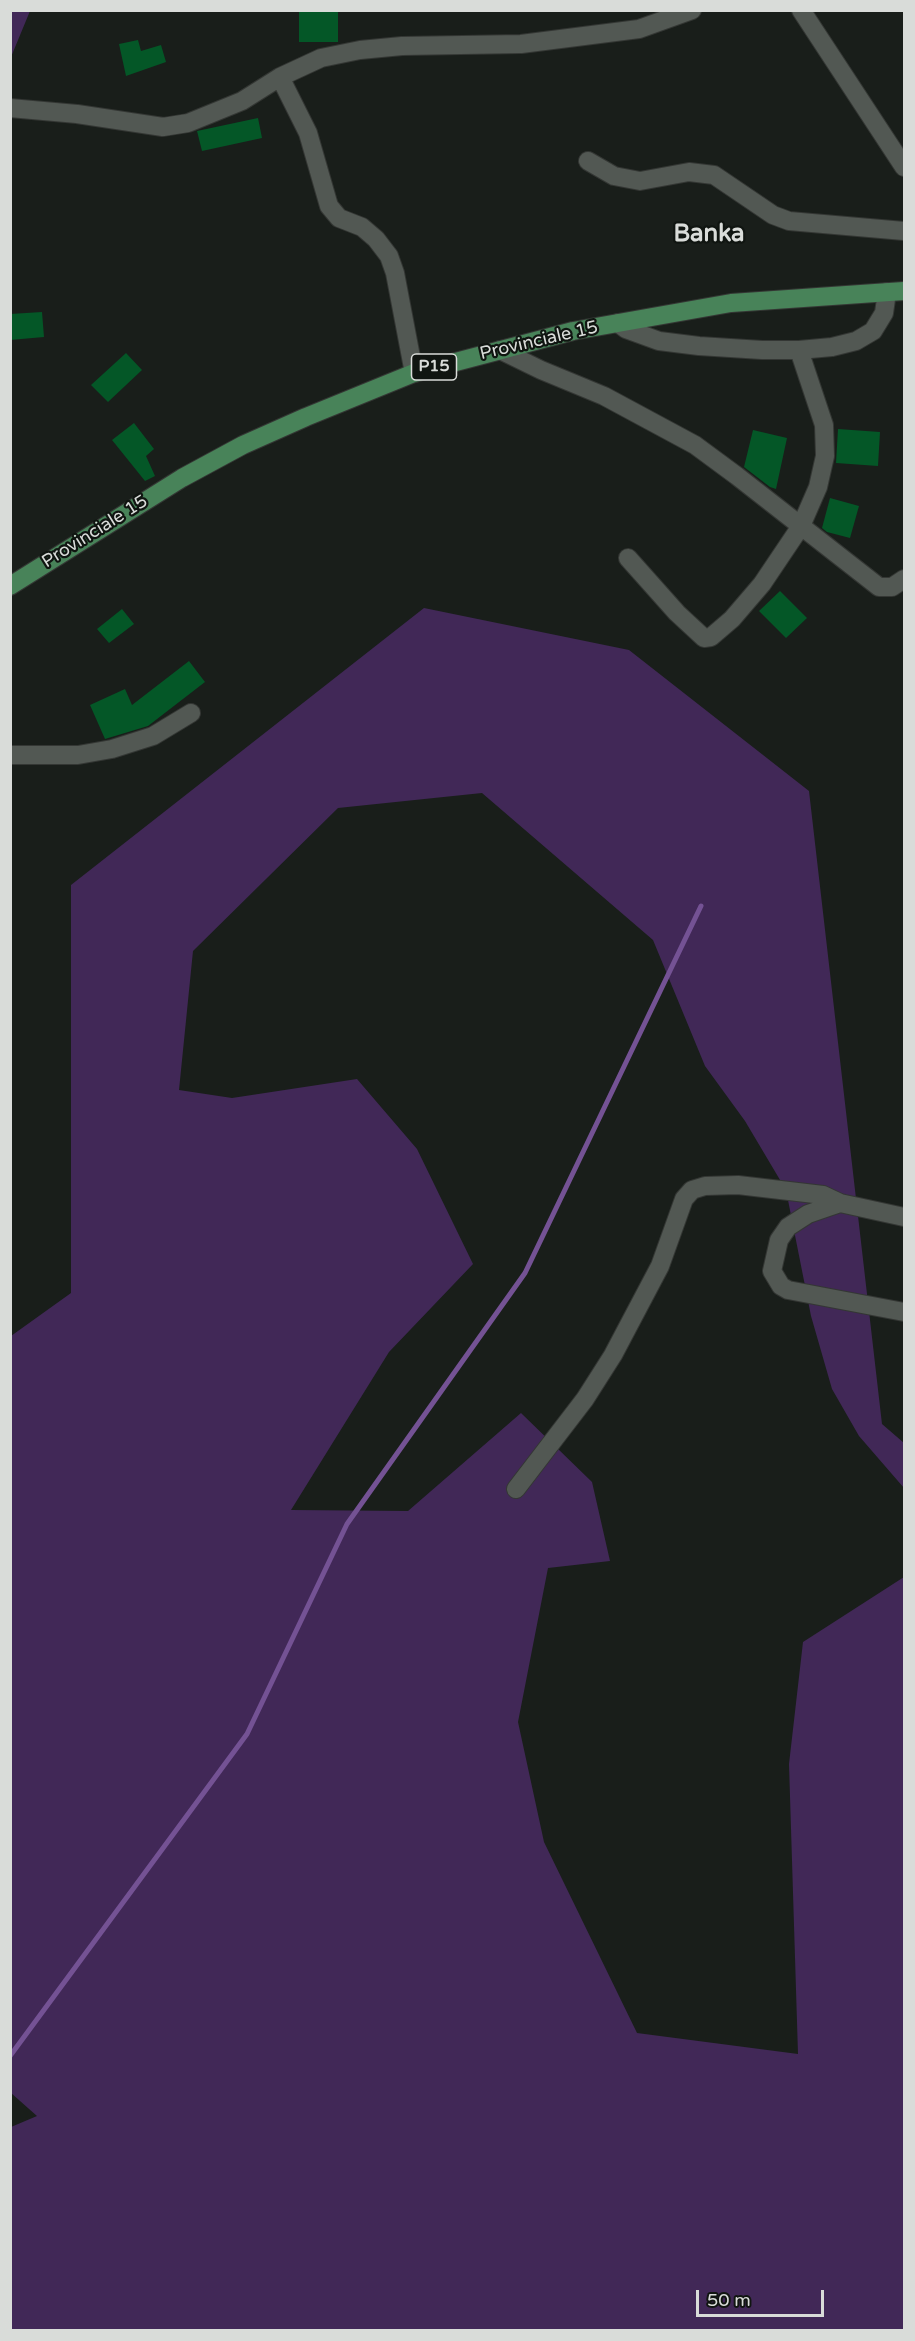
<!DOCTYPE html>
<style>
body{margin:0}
#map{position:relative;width:915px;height:2341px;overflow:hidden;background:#191e1a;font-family:"Varela Round",sans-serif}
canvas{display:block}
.frame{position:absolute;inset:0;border:12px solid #d9dcd9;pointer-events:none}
.scale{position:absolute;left:696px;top:2290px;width:128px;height:27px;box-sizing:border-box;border:3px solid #d9dcd9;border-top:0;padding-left:8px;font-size:18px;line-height:21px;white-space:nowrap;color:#d9dcd9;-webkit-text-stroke:4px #101511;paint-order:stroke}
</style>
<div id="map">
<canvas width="915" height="2341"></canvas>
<div class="frame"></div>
<div class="scale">50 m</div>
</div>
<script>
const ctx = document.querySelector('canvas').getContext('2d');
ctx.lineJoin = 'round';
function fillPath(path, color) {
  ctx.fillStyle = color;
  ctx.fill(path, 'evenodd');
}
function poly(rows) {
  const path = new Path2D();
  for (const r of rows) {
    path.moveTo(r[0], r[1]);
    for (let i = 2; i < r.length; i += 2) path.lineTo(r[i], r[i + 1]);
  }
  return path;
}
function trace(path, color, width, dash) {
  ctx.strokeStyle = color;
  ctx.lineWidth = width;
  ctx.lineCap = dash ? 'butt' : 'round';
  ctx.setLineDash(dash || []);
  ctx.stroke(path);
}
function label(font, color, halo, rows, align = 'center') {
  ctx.font = font + ' "Varela Round",sans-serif';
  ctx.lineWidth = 4.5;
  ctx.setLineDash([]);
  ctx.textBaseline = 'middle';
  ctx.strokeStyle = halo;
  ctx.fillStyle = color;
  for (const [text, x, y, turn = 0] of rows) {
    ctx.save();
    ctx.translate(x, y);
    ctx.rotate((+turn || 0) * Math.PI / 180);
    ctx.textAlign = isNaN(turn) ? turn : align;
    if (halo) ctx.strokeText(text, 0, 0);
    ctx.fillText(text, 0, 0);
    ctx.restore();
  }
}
const green = poly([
 [11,10,30,11,11,57,10,11],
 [424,608,629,650,809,791,882,1424,904,1443,904,1488,859,1436,832,1389,811,1316,786,1190,745,1121,705,1066,653,940,482,793,338,808,193,951,179,1090,232,1098,357,1079,417,1149,473,1264,389,1352,291,1510,408,1511,521,1413,592,1482,610,1561,548,1568,518,1722,544,1842,637,2033,798,2054,789,1764,803,1642,904,1577,904,2330,11,2330,11,2127,37,2116,11,2093,11,1336,71,1293,71,885]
]);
const stream = poly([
 [10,2056,247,1734,347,1524,525,1273,701,906]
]);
const building = poly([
 [299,10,338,10,338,42,299,42],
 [138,40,141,51,161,45,166,62,126,76,119,44],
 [258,118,262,138,202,151,197,131],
 [42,312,44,337,10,340,10,314],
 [126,353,142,370,108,402,91,385],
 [134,423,154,449,146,456,155,476,145,481,112,440],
 [838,429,880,432,878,466,836,463],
 [753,430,787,438,776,489,770,487,744,467],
 [830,498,859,506,850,538,827,532,822,528],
 [780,591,807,618,786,638,759,611],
 [122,609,134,624,109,643,97,629],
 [189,661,205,682,148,726,105,739,90,705,125,689,132,705]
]);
const minor = poly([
 [801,10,904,167],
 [280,77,308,133,329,206,339,218,362,227,376,239,389,256,395,273,414,373],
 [10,108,77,114,163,127,188,123,242,101,280,77,321,58,360,50,402,46,521,44,639,29,692,10],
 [588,161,614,176,640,181,689,172,714,175,773,215,789,221,904,231],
 [618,323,626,329,659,341,699,346,762,350,799,350,832,347,856,341,873,331,884,313,887,292],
 [500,350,541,370,604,396,695,445,737,476,879,587,892,587,904,579],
 [628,558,677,613,704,638,711,637,732,619,762,584,801,526,818,487,825,456,824,425,799,350],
 [10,755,78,755,112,749,153,736,191,713],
 [904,1217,840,1203,808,1214,788,1227,779,1240,772,1271,781,1286,788,1290,904,1312],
 [516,1489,585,1399,613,1355,660,1266,684,1199,692,1190,705,1186,738,1185,823,1195,840,1203]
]);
const major = poly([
 [10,586,182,478,243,445,306,417,414,373,573,331,731,303,904,291]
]);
const shields = [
 [434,367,45]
];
const shieldNames = [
 ["P15",434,367]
];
const streetNames = [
 ["Provinciale 15",539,341,-13],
 ["Provinciale 15",95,532,-32]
];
const districtNames = [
 ["Banka",709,235]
];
fillPath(green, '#412857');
trace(stream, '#745294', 5);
fillPath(building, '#045727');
trace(minor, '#343734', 20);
trace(major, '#343734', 20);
trace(minor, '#525853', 18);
trace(major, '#488359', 18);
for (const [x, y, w] of shields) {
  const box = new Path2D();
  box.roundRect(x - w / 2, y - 13, w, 26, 4.5);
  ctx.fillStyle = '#101511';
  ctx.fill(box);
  trace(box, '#d9dcd9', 1.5);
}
label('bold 16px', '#d9dcd9', null, shieldNames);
label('18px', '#d9dcd9', '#101511', streetNames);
label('bold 24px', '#d9dcd9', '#101511', districtNames);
</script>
